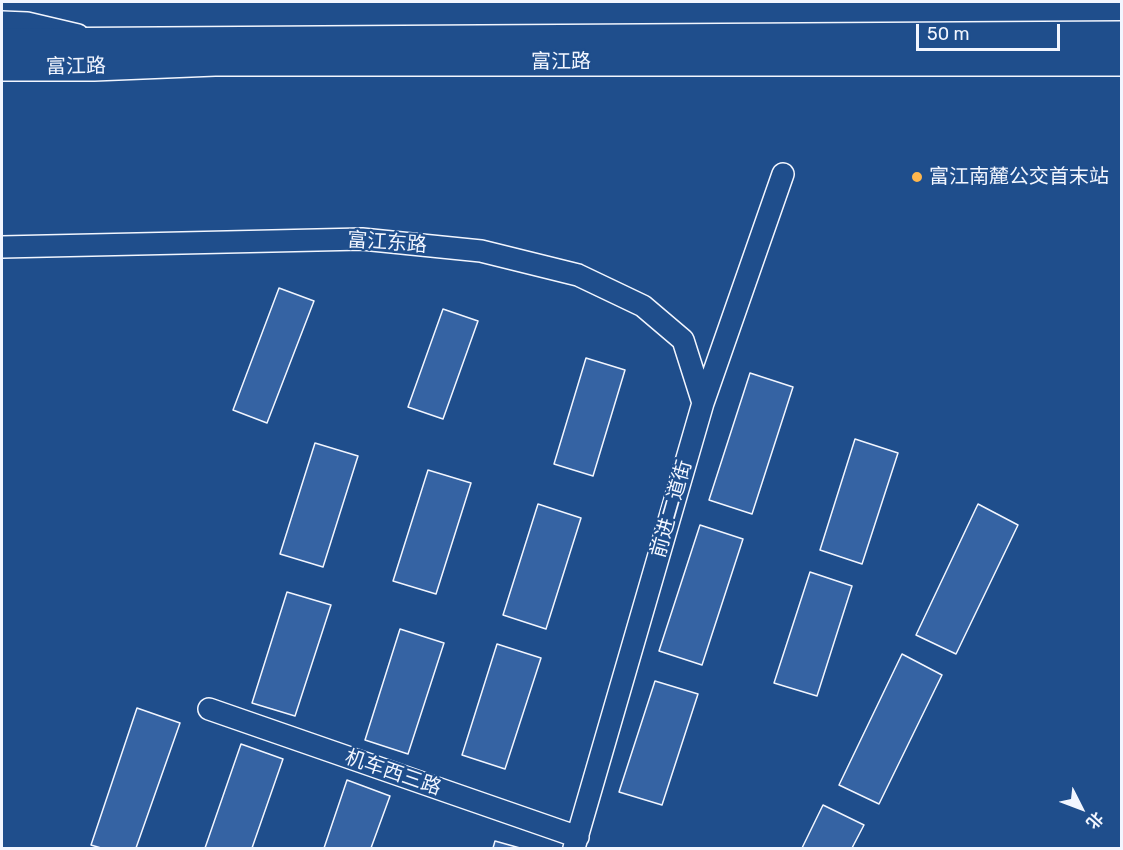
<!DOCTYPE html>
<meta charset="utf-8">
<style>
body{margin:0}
#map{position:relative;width:1123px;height:850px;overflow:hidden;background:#1f4e8c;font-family:Rubik,"Noto Sans SC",sans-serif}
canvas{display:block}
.frame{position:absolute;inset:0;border:3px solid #f2f6ff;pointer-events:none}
.north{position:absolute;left:1051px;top:778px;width:60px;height:60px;-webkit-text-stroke:4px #1f4e8c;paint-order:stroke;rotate:132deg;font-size:16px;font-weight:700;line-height:24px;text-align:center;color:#f2f6ff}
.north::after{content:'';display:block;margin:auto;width:21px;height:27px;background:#f2f6ff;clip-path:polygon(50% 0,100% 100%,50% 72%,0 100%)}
.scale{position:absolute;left:916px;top:24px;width:144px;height:27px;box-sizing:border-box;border:3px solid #f2f6ff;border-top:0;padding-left:8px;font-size:18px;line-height:21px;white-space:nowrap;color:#f2f6ff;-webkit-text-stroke:4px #1f4e8c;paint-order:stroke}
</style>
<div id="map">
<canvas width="1123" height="850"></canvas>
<div class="frame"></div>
<div class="north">北</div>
<div class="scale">50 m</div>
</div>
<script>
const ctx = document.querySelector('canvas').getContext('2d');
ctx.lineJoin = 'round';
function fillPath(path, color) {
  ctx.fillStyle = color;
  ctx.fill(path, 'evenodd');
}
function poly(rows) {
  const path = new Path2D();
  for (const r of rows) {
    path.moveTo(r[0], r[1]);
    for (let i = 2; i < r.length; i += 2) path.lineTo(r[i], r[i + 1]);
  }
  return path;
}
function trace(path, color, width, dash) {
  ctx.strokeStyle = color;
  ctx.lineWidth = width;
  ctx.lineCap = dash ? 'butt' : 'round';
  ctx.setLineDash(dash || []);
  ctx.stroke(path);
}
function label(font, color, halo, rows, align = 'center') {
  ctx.font = font + ' Rubik,"Noto Sans SC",sans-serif';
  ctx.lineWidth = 4.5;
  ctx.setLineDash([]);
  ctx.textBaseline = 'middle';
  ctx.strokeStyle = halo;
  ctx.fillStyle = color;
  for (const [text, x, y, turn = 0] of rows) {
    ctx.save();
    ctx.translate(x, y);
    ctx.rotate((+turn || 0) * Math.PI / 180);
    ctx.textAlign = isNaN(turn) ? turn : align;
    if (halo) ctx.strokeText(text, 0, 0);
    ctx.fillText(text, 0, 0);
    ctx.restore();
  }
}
const building = poly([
 [279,288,314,301,267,423,233,410,279,288],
 [443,309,478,321,443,419,408,407,443,309],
 [586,358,625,370,593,476,554,464,586,358],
 [750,373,793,387,752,514,709,500,750,373],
 [855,439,898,453,862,564,820,550,855,439],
 [315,443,358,456,323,567,280,554,315,443],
 [428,470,471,483,436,594,393,581,428,470],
 [538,504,581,518,546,629,503,615,538,504],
 [978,504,1018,525,956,654,916,635,978,504],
 [700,525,743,539,702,665,659,651,700,525],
 [810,572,852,586,817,696,774,683,810,572],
 [287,592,331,605,295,716,252,703,287,592],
 [400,629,444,643,408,754,365,740,400,629],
 [497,644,541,658,505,769,462,755,497,644],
 [902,654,942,675,879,804,839,785,902,654],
 [655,681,698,694,662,805,619,792,655,681],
 [137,708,180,723,136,848,101,848,91,845,137,708],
 [241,744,283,759,252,848,205,848,241,744],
 [347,780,390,796,371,848,324,848,347,780],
 [823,805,864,825,852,848,802,848,823,805],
 [495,841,520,848,493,848,495,841]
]);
const minor = poly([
 [2,22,27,23,78,35],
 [2,247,362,239,481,251,578,275,643,306,683,340,703,403],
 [209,709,578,837],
 [574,848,703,403,783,174]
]);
const major = poly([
 [2,42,1122,35],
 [2,67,94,67,215,62,1122,62]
]);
const markers = [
 [917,177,6,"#ffb74d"]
];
const streetNames = [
 ["富江路",561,62],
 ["富江路",76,67,-1],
 ["富江东路",387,243,4],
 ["前进二道街",672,509,-74],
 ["机车西三路",393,773,19]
];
const poiNames = [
 ["富江南麓公交首末站",929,177]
];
fillPath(building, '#3563a3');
trace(building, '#f2f6ff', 1.5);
trace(minor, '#f2f6ff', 24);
trace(major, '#f2f6ff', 30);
trace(minor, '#1f4e8c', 21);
trace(major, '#1f4e8c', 27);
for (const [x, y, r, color] of markers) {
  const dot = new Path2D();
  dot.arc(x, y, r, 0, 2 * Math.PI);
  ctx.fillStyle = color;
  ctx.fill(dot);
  trace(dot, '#1f4e8c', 2);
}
label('20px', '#f2f6ff', '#1f4e8c', streetNames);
label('20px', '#f2f6ff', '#1f4e8c', poiNames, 'left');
</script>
